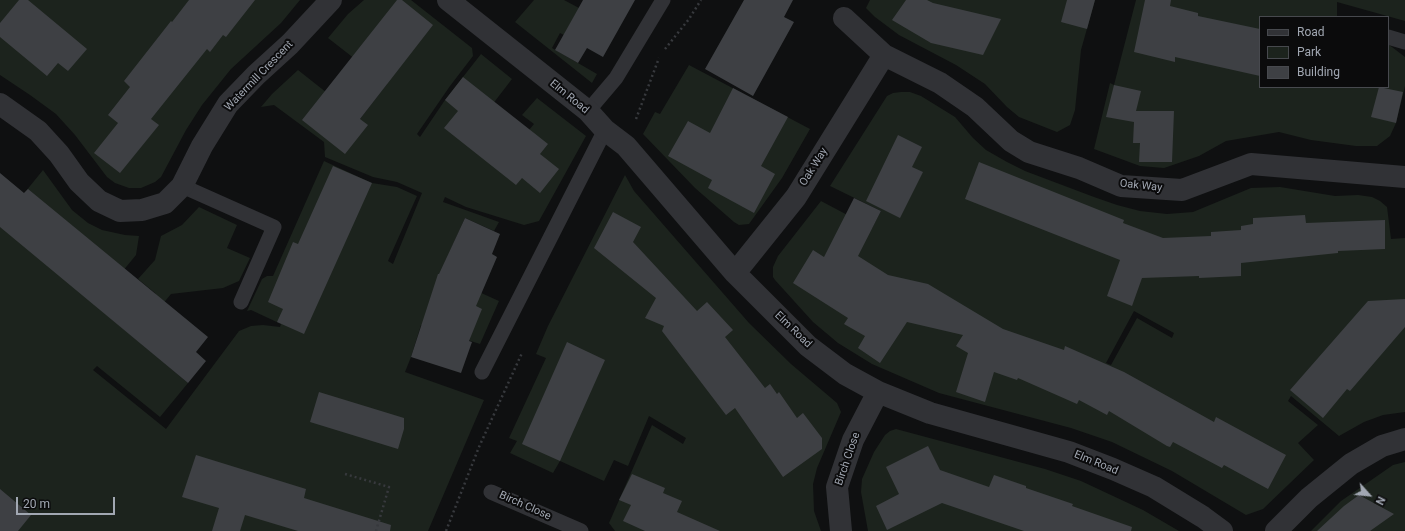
<!DOCTYPE html>
<style>
body{margin:0}
#map{position:relative;width:1405px;height:531px;overflow:hidden;background:#0f1011;font-family:Roboto,sans-serif}
canvas{display:block}
.legend{position:absolute;left:1259px;top:16px;width:130px;height:72px;box-sizing:border-box;background:#0b0b0c;border:1px solid #47494e;margin:0;padding:5px 7px;list-style:none;font-size:12px;color:#a1a7b2}
.legend li{display:flex;align-items:center;gap:8px;height:20px}
.legend b{width:20px;border:1px solid #47494e}
.north{position:absolute;left:1349px;top:475px;width:40px;height:40px;-webkit-text-stroke:3px #0b0b0c;paint-order:stroke;rotate:117deg;font-size:11px;font-weight:700;line-height:16px;text-align:center;color:#a1a7b2}
.north::after{content:'';display:block;margin:auto;width:14px;height:18px;background:#a1a7b2;clip-path:polygon(50% 0,100% 100%,50% 72%,0 100%)}
.scale{position:absolute;left:16px;top:497px;width:99px;height:18px;box-sizing:border-box;border:2px solid #a1a7b2;border-top:0;padding-left:5px;font-size:12px;line-height:14px;white-space:nowrap;color:#a1a7b2;-webkit-text-stroke:3px #0b0b0c;paint-order:stroke}
</style>
<div id="map">
<canvas width="1405" height="531"></canvas>
<ul class="legend">
<li><b style="height:5px;background:#313236"></b>Road</li>
<li><b style="height:11px;background:#1c231d"></b>Park</li>
<li><b style="height:11px;background:#3e4044"></b>Building</li>
</ul>
<div class="north">N</div>
<div class="scale">20 m</div>
</div>
<script>
const ctx = document.querySelector('canvas').getContext('2d');
ctx.lineJoin = 'round';
function fillPath(path, color) {
  ctx.fillStyle = color;
  ctx.fill(path, 'evenodd');
}
function poly(rows) {
  const path = new Path2D();
  for (const r of rows) {
    path.moveTo(r[0], r[1]);
    for (let i = 2; i < r.length; i += 2) path.lineTo(r[i], r[i + 1]);
  }
  return path;
}
function trace(path, color, width, dash) {
  ctx.strokeStyle = color;
  ctx.lineWidth = width;
  ctx.lineCap = dash ? 'butt' : 'round';
  ctx.setLineDash(dash || []);
  ctx.stroke(path);
}
function label(font, color, halo, rows, align = 'center') {
  ctx.font = font + ' Roboto,sans-serif';
  ctx.lineWidth = 4;
  ctx.setLineDash([]);
  ctx.textBaseline = 'middle';
  ctx.strokeStyle = halo;
  ctx.fillStyle = color;
  for (const [text, x, y, turn = 0] of rows) {
    ctx.save();
    ctx.translate(x, y);
    ctx.rotate((+turn || 0) * Math.PI / 180);
    ctx.textAlign = isNaN(turn) ? turn : align;
    if (halo) ctx.strokeText(text, 0, 0);
    ctx.fillText(text, 0, 0);
    ctx.restore();
  }
}
const green = poly([
 [0,0,300,0,281,23,231,69,202,105,186,130,161,177,155,182,141,188,129,188,115,183,107,177,75,135,56,114,30,95,0,75],
 [364,0,411,0,472,48,473,56,450,86,417,134,420,137,445,100,481,54,512,79,492,105,497,169,534,124,522,115,537,98,586,136,539,221,524,225,466,207,445,197,443,202,499,222,494,231,465,218,445,262,448,278,499,301,480,344,421,325,411,357,405,372,484,400,428,531,0,531,0,223,43,170,72,210,88,223,102,230,125,235,139,236,136,255,95,305,188,383,160,417,97,366,93,370,166,429,239,331,251,326,263,325,280,327,281,324,251,310,247,311,262,279,267,276,273,276,324,161,372,183,397,187,417,196,388,261,393,264,422,193,397,182,373,177,325,157,324,142,274,105,261,107,272,94,298,70,360,119,387,84,328,38,348,14],
 [534,0,564,0,579,8,564,35,560,33,552,48,597,74,592,83,515,22],
 [870,0,1095,0,1081,50,1075,110,1070,125,1057,132,1019,117,1007,107,985,84,956,65,899,35,875,17,866,8],
 [1136,0,1405,0,1405,21,1337,2,1337,17,1260,17,1260,87,1388,87,1388,44,1405,57,1405,86,1396,123,1390,136,1377,146,1356,146,1311,140,1279,132,1226,141,1199,156,1164,168,1140,166,1094,149,1110,83,1114,85],
 [689,65,810,129,782,178,749,224,739,225,734,222,695,188,643,134,655,112,660,114],
 [901,92,910,92,921,96,955,117,973,138,986,150,1007,162,1025,171,1094,197,1117,205,1140,211,1167,214,1193,212,1251,188,1280,187,1335,196,1358,195,1372,197,1380,201,1387,207,1391,239,1405,238,1405,412,1383,415,1364,422,1339,436,1291,396,1288,401,1318,425,1298,443,1314,460,1263,509,1246,515,1172,471,1112,442,1071,428,939,393,872,364,838,343,813,322,775,280,773,277,773,267,778,256,821,201,872,228,881,211,830,186,887,96,893,93],
 [1134,311,1174,333,1172,338,1137,318,1111,365,1106,363],
 [625,175,634,191,749,323,791,364,837,403,841,412,817,468,813,484,814,511,821,531,615,531,609,523,652,425,683,444,686,438,649,416,628,466,614,460,604,481,560,461,553,473,510,453,517,441,509,438,546,358,536,354,548,326],
 [199,207,237,225,227,248,250,258,239,281,223,288,171,294,161,306,155,293,138,279,155,260,161,236,182,225],
 [896,429,1045,469,1081,481,1143,510,1179,531,868,531,861,492,862,479,874,452,885,435,890,431],
 [1405,462,1405,531,1311,531,1341,501,1393,465]
]);
const building = poly([
 [19,0,28,0,87,49,68,71,58,63,47,76,0,37,0,23],
 [189,0,255,0,226,37,223,35,210,52,207,49,151,119,159,125,120,173,94,153,118,123,108,115,130,87,124,81,171,21,172,22],
 [397,0,402,0,433,25,360,119,368,125,345,154,302,120],
 [583,0,635,0,603,57,587,48,578,63,555,50],
 [744,0,793,0,784,17,794,22,753,96,705,69],
 [906,0,927,0,933,3,1001,19,983,55,931,43,892,20],
 [1067,0,1095,0,1087,29,1061,22],
 [1145,0,1171,0,1170,6,1198,13,1198,16,1260,29,1260,76,1175,57,1175,62,1134,52],
 [463,77,548,144,540,154,559,169,540,193,522,178,516,185,444,128,458,111,445,100],
 [1114,85,1141,91,1136,111,1174,111,1172,162,1139,162,1140,143,1133,143,1134,122,1106,117],
 [1379,87,1403,92,1396,123,1371,117],
 [733,88,788,117,761,166,775,174,754,213,708,188,712,180,668,156,688,121,710,133],
 [898,135,922,147,912,167,923,172,900,218,866,201],
 [979,162,1124,220,1123,223,1163,238,1211,236,1211,232,1241,230,1241,226,1253,224,1253,218,1305,215,1306,223,1385,220,1385,249,1338,251,1338,253,1241,263,1241,276,1199,278,1199,276,1142,278,1132,306,1107,296,1120,260,965,199],
 [333,166,372,183,304,334,277,322,283,309,268,302,293,242,298,244],
 [0,173,24,193,28,189,208,337,196,352,206,361,188,383,0,227],
 [854,198,881,211,858,256,888,275,928,284,1003,329,1064,350,1065,346,1124,372,1214,422,1216,417,1286,455,1268,489,1224,465,1222,468,1173,442,1170,447,1167,446,1109,411,1107,415,1079,400,1077,404,1018,378,1017,380,994,372,985,402,956,392,968,353,956,346,963,335,907,322,880,363,858,348,865,336,844,324,848,318,793,283,813,250,824,257],
 [613,212,641,227,633,242,697,311,707,302,733,330,725,337,765,388,770,384,777,394,779,392,797,418,803,413,822,438,822,449,783,477,735,408,726,415,662,331,664,326,645,318,656,298,594,248],
 [465,218,500,234,492,254,497,257,476,306,482,309,469,341,472,342,461,373,411,357,438,274,439,274],
 [1405,299,1405,327,1350,391,1347,389,1323,418,1290,390,1368,301],
 [567,342,605,360,560,461,522,444],
 [319,392,404,418,404,429,398,449,310,422],
 [928,446,940,470,989,487,994,475,1026,486,1026,488,1073,504,1072,506,1132,527,1131,531,1024,531,942,503,887,530,876,506,899,494,886,467],
 [196,455,306,489,304,498,391,525,390,531,298,531,245,515,240,531,212,531,219,508,182,497],
 [632,474,665,488,663,493,682,501,677,512,720,531,645,531,623,521,631,505,619,500],
 [0,489,31,515,18,531,0,531],
 [1359,495,1394,514,1370,531,1317,531,1344,506]
]);
const path = poly([
 [665,49,689,19,701,0],
 [636,119,659,58],
 [345,474,389,487,376,531],
 [446,531,479,447,522,353]
]);
const service = poly([
 [1388,37,1405,42],
 [588,111,616,78,663,0],
 [182,186,274,227,241,302],
 [482,372,605,130],
 [491,492,581,531]
]);
const minor = poly([
 [448,0,588,111,605,130,626,146,735,273,808,346,845,374,878,392,930,413,1069,452,1113,469,1154,487,1203,517,1222,531],
 [844,18,884,55,940,83,975,107,1011,141,1029,152,1079,168,1121,186,1182,190,1251,164,1405,177],
 [0,104,38,131,59,154,79,182,99,201,120,211,142,210,165,203,182,186,202,146,228,104,256,75,290,44,331,0],
 [735,273,796,197,884,55],
 [841,531,837,487,853,440,878,392],
 [1276,531,1309,498,1351,464,1382,446,1405,439]
]);
const streetNames = [
 ["Watermill Crescent",259,76,-46],
 ["Elm Road",569,97,39],
 ["Oak Way",814,167,-58],
 ["Oak Way",1141,186,6],
 ["Elm Road",793,330,44],
 ["Birch Close",848,459,-71],
 ["Elm Road",1096,463,22],
 ["Birch Close",525,506,24]
];
fillPath(green, '#1c231d');
fillPath(building, '#3e4044');
trace(path, '#37393d', 2.5, [2, 3]);
trace(service, '#313236', 15);
trace(minor, '#313236', 22);
label('11px', '#a1a7b2', '#0b0b0c', streetNames);
</script>
